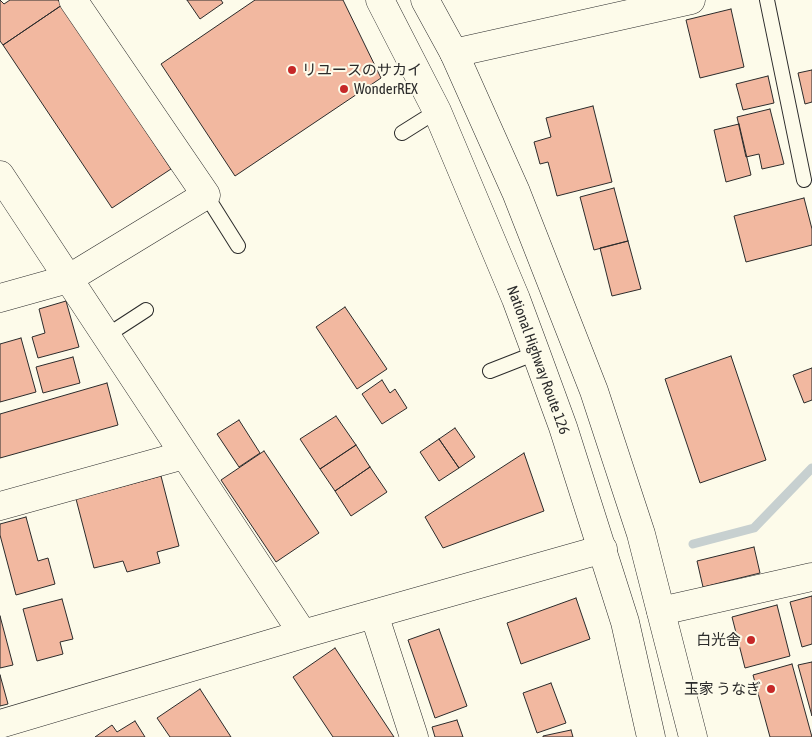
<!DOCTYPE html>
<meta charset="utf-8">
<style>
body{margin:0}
canvas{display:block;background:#fdfbea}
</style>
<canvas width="812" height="737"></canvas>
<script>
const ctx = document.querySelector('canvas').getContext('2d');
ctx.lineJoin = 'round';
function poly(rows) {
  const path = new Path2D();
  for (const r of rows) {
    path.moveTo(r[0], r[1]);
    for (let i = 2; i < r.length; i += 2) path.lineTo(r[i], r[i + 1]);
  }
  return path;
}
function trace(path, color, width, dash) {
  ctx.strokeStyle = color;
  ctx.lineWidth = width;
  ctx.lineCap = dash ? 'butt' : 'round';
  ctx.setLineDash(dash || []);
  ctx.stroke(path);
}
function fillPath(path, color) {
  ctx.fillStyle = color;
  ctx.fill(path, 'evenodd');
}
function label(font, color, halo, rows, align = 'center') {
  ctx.font = font + ' "Asap Condensed","Noto Sans JP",sans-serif';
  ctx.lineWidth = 4;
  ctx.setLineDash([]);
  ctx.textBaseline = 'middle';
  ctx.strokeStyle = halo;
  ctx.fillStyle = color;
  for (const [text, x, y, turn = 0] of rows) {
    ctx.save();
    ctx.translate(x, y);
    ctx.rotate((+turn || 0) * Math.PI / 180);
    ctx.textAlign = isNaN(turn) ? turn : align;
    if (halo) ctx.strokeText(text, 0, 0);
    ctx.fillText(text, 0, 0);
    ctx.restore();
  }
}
const stream = poly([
 [693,544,754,528,812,468]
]);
const building = poly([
 [0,0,4,4,10,0,58,0,62,5,3,45,0,41,0,0],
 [187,0,221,0,223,3,200,19,187,0],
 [255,0,343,0,381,78,235,176,161,64,255,0],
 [62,5,171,169,112,208,3,45,62,5],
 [731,9,744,67,700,78,686,20,731,9],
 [812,70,812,102,805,104,798,73,812,70],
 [768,76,774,103,743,110,736,84,768,76],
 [593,106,612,182,557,196,548,162,540,164,534,142,551,137,546,118,593,106],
 [770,109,784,164,762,169,759,154,746,157,737,117,770,109],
 [739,124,751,175,726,182,714,130,739,124],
 [614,188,628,241,594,250,580,197,614,188],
 [804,198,812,229,812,245,746,262,734,216,804,198],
 [628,241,641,289,612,296,600,248,628,241],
 [66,301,79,347,38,358,32,337,45,333,39,309,66,301],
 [345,307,387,369,357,389,316,327,345,307],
 [21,338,36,392,0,402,0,344,21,338],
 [731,356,766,460,700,483,665,379,731,356],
 [73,357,80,383,43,393,36,367,73,357],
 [812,368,812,400,804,403,793,375,812,368],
 [382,380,390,393,395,389,407,408,382,424,362,394,382,380],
 [107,383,118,425,0,458,0,414,107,383],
 [336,416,356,445,320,469,300,439,336,416],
 [239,420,260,453,239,467,217,434,239,420],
 [455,428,475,457,459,468,439,439,455,428],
 [439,439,459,468,439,481,420,452,439,439],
 [356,445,370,467,335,491,320,469,356,445],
 [264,451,319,533,276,562,221,480,264,451],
 [524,453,544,511,443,548,425,517,524,453],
 [370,467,387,492,351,516,335,491,370,467],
 [161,476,179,546,157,552,160,563,127,572,123,561,94,568,76,499,161,476],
 [26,517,38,561,48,558,55,584,16,595,0,535,0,524,26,517],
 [754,547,760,573,703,587,697,561,754,547],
 [812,596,812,644,802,647,790,602,812,596],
 [576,598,590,639,521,664,507,623,576,598],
 [62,599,73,639,60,642,63,654,37,661,23,609,62,599],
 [777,605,790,656,745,668,732,617,777,605],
 [0,616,13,665,0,668,0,616],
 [439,629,467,706,435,718,408,640,439,629],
 [335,648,394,737,333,737,293,677,335,648],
 [812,662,812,716,798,665,812,662],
 [792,664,812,737,770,737,753,675,792,664],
 [0,675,8,704,0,706,0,675],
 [551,683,566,723,537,733,523,693,551,683],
 [200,689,231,737,170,737,157,718,200,689],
 [457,720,463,737,435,737,432,727,457,720],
 [135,721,145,737,95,737,112,725,117,732,135,721],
 [571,730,573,737,543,737,543,736,571,730]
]);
const service = poly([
 [767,0,804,180],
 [402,133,437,111],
 [206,195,238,246],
 [106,336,146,310],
 [490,371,536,353]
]);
const minor = poly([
 [454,53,691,0],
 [0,175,303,634],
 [0,298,68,279,206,195,73,0],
 [0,506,184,455],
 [661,611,812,577],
 [374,614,414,737],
 [0,724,303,634,603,549]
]);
const trunk = poly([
 [380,0,437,111,516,299,536,353,563,427,625,622,651,737],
 [425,0,454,53,516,192,594,391,641,534,693,737]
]);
const markers = [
 [292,70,5,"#c62828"],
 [344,89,5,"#c62828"],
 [751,640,5,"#c62828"],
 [771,689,5,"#c62828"]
];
const poiNames = [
 ["リユースのサカイ",302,70],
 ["WonderREX",354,89],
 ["白光舎",741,640,"right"],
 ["玉家 うなぎ",761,689,"right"]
];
const streetNames = [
 ["National Highway Route 126",538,360,70]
];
trace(stream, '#c7d0d0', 9);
fillPath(building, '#f2b8a0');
trace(building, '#2b2b2b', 1);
trace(service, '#2b2b2b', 16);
trace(minor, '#2b2b2b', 29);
trace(trunk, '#2b2b2b', 29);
trace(service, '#fdfbea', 14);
trace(minor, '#fdfbea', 28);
trace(trunk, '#fdfbea', 28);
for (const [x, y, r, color] of markers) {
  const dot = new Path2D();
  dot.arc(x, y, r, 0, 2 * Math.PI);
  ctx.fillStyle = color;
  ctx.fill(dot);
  trace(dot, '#fdfbea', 2);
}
label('15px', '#2b2b2b', '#fdfbea', poiNames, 'left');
label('15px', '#2b2b2b', '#fdfbea', streetNames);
</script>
